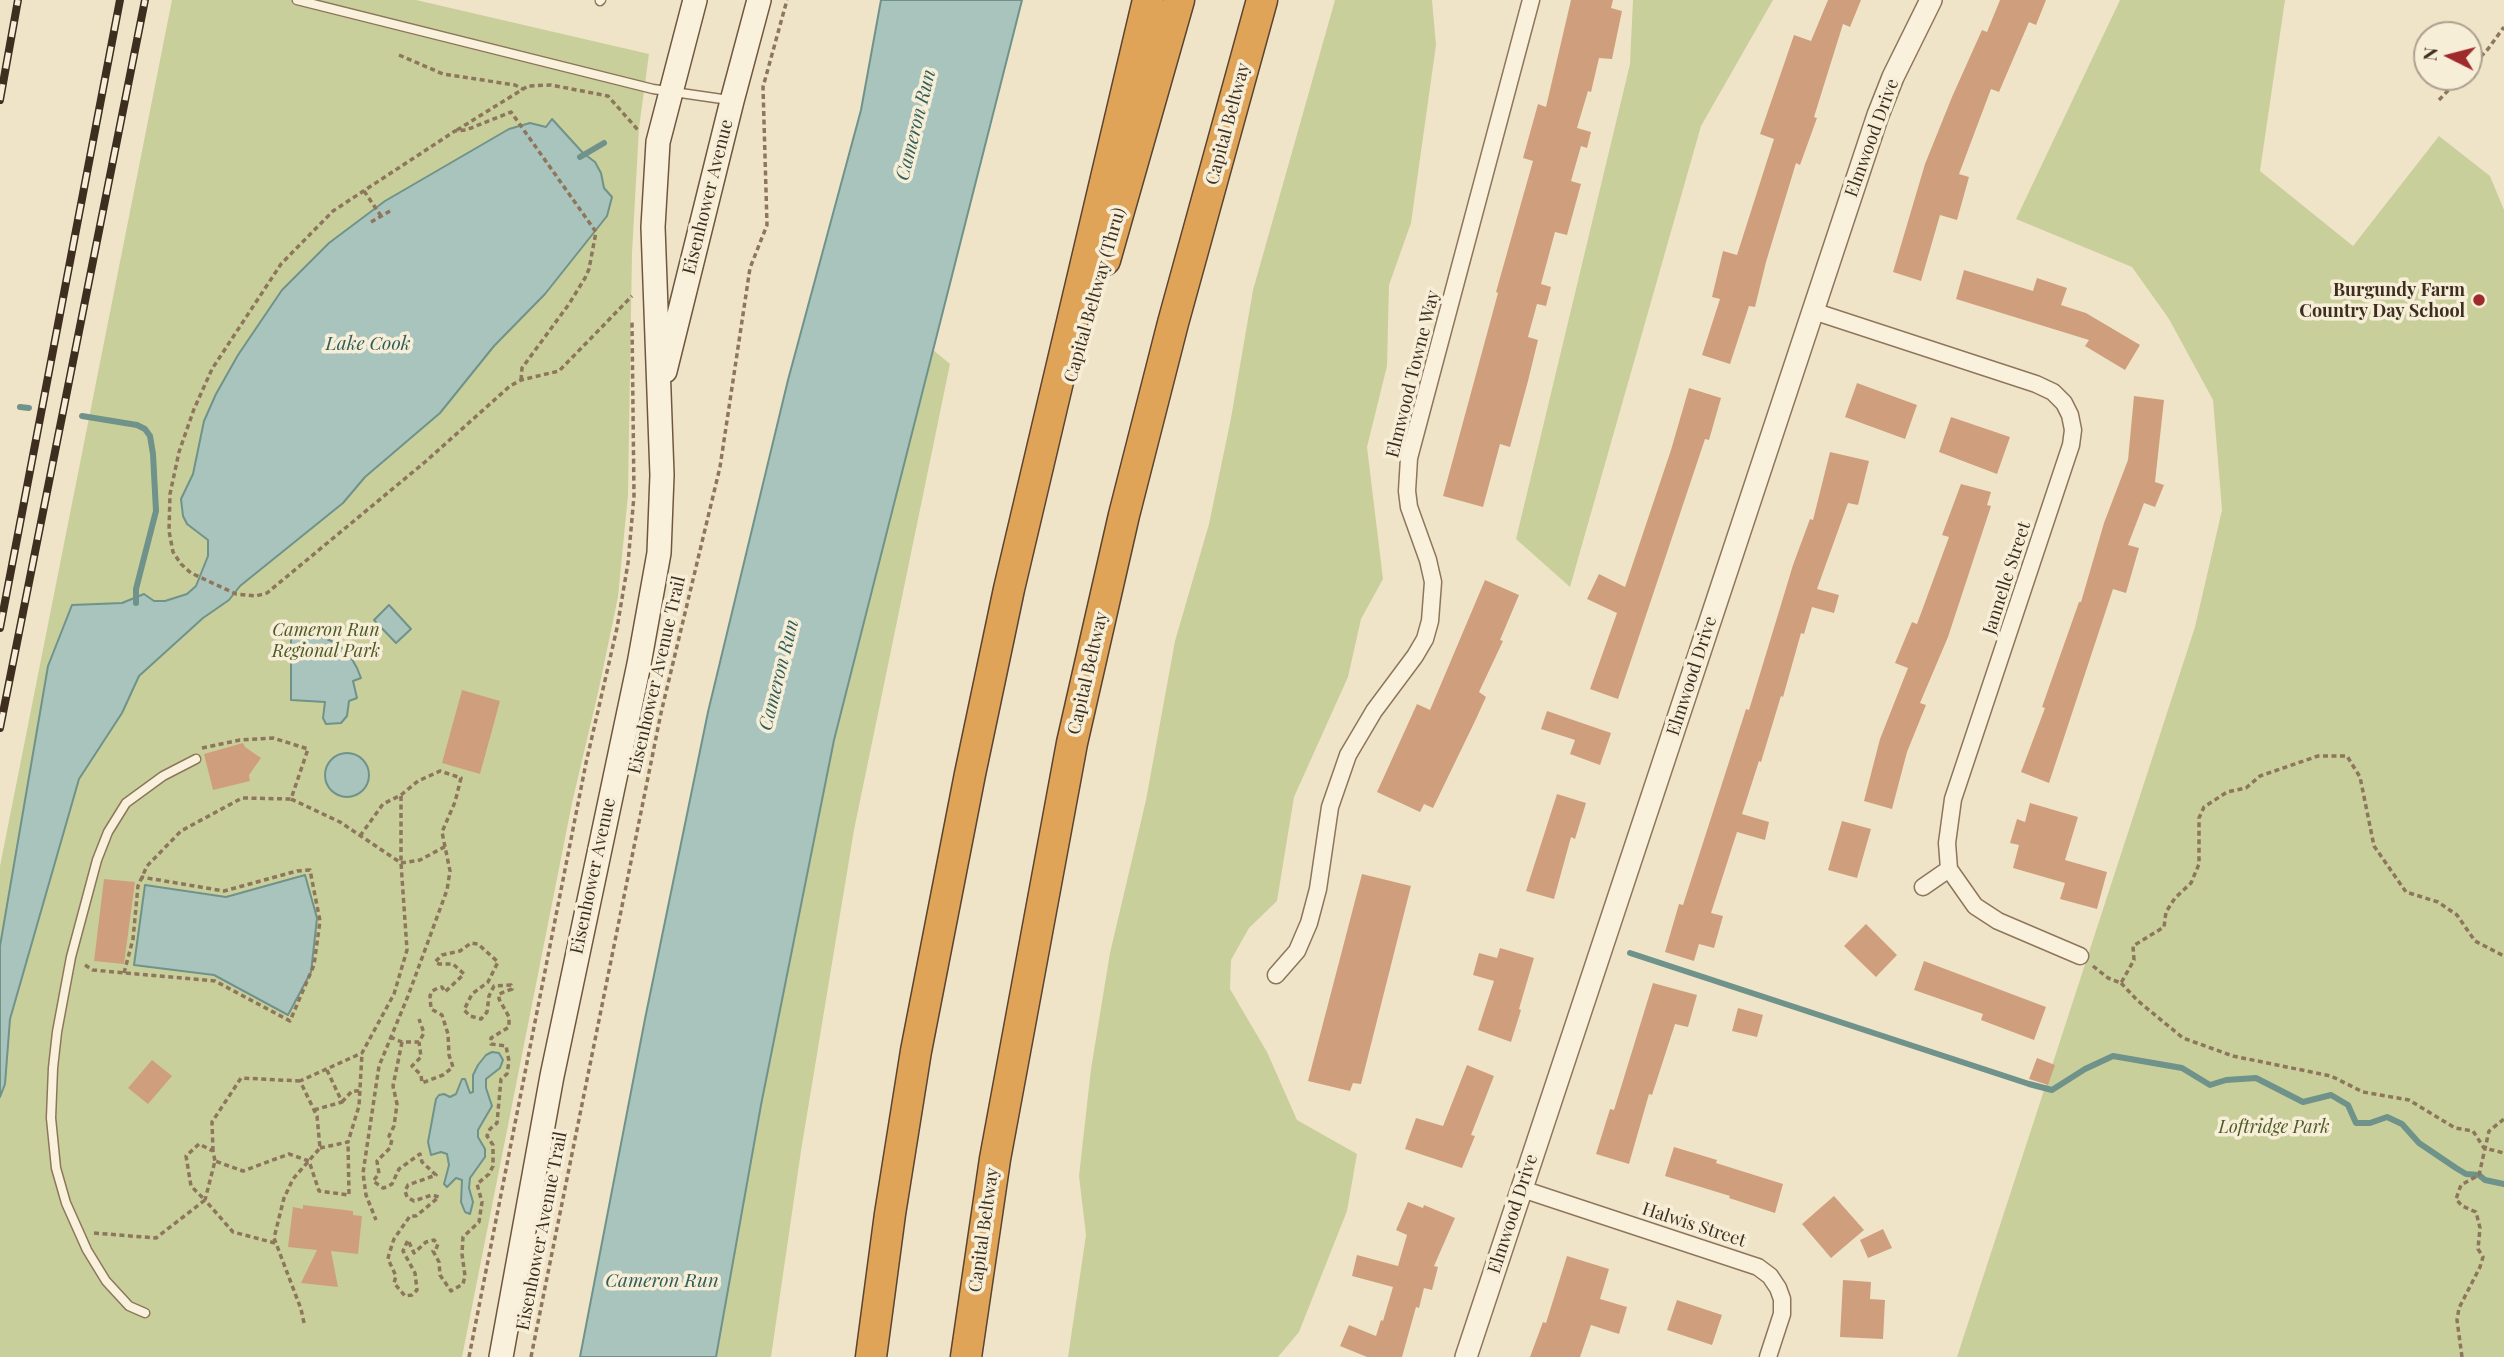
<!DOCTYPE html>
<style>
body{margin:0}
#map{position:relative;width:2504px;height:1357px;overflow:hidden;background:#f0e4c8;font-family:"Playfair Display",serif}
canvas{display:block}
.north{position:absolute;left:2413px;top:21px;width:70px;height:70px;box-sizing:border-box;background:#f7eed8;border:2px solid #ada18e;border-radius:50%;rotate:276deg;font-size:19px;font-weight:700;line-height:28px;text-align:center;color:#3d2e20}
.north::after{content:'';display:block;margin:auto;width:24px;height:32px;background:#9e2a2b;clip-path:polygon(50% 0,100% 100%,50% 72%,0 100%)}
</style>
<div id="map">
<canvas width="2504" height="1357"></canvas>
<div class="north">N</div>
</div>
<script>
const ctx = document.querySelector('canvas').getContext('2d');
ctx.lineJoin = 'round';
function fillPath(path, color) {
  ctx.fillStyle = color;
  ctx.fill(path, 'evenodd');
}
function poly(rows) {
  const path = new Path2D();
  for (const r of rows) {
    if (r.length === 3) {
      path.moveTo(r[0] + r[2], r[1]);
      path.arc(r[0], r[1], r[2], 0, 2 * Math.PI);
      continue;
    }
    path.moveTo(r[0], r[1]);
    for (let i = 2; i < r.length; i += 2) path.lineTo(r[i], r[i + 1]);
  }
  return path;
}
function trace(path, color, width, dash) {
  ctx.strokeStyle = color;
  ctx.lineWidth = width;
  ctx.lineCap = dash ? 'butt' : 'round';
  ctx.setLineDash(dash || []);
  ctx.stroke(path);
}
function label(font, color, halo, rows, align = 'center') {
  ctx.font = font + ' "Playfair Display",serif';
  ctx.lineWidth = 7;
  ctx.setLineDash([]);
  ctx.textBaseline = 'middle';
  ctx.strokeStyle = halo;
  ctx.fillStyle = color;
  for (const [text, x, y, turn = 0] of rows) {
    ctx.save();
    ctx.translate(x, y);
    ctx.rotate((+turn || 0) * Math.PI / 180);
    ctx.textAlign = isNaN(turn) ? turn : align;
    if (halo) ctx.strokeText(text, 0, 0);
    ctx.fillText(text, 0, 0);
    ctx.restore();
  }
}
const green = poly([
 [172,0,416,0,649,54,639,128,632,253,628,495,618,597,598,693,572,803,462,1357,0,1357,0,866],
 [1335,0,1432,0,1436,45,1411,223,1389,285,1387,366,1367,447,1383,579,1361,619,1348,677,1294,797,1277,901,1249,928,1231,960,1230,989,1267,1052,1297,1120,1357,1154,1347,1211,1299,1332,1278,1357,1068,1357,1086,1235,1079,1176,1091,1069,1110,953,1146,800,1175,641,1209,524,1231,418,1253,290],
 [1633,0,1773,0,1701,126,1570,587,1516,539,1630,64],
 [2120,0,2285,0,2260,171,2353,246,2439,136,2490,176,2504,210,2504,1357,1957,1357,2195,627,2222,510,2213,400,2169,319,2132,267,2016,219],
 [932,349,950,364,854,830,801,1151,771,1357,716,1357,761,1105,834,740]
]);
const water = poly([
 [881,0,1022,0,834,740,761,1105,716,1357,580,1357,645,1019,708,712,788,380,861,110,881,0],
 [552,119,583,153,595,162,601,173,604,188,612,197,607,216,545,294,494,346,440,413,365,477,343,503,240,586,229,600,203,618,139,676,122,713,79,779,10,1019,5,1084,0,1097,0,946,48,666,72,605,122,603,144,594,154,601,165,601,187,594,196,586,208,556,208,540,187,524,183,516,181,499,193,474,204,421,216,394,238,355,282,290,329,243,385,201,509,129,530,123,546,127,552,119],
 [389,605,411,629,396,643,374,620,389,605],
 [299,635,322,637,336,643,349,654,357,668,361,678,353,681,357,698,349,701,347,716,341,723,326,724,323,718,325,702,291,700,291,637,299,635],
 [347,775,22],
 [305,875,317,918,311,972,288,1015,214,975,134,965,145,885,226,897,305,875],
 [492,1052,499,1053,503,1060,500,1068,486,1079,486,1088,492,1106,478,1130,478,1137,485,1149,485,1157,470,1178,469,1188,473,1202,470,1214,465,1212,461,1202,462,1180,456,1178,447,1187,444,1184,449,1165,447,1154,441,1152,431,1155,428,1142,436,1099,439,1095,444,1094,450,1097,456,1094,462,1079,465,1079,470,1093,473,1092,473,1075,478,1065,486,1055,492,1052]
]);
const stream = poly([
 [580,157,604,143],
 [20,407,29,408],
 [82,416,137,425,145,429,150,436,153,454,156,511,136,589,136,603],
 [1630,953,2029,1084,2052,1090,2085,1069,2113,1056,2182,1068,2210,1085,2226,1080,2256,1078,2303,1102,2331,1095,2348,1105,2356,1123,2370,1123,2387,1117,2402,1124,2419,1143,2456,1168,2466,1174,2479,1175,2485,1180,2504,1184]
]);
const building = poly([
 [1571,0,1613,0,1611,8,1622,11,1612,59,1599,58,1591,92,1588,91,1577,128,1591,132,1587,148,1581,146,1571,181,1581,184,1567,235,1555,232,1541,284,1551,287,1546,306,1537,304,1528,337,1538,340,1528,381,1510,447,1500,444,1483,507,1443,496,1498,293,1496,292,1533,161,1523,158,1538,104,1546,107],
 [1828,0,1861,0,1850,27,1843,24,1814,117,1817,118,1800,165,1796,163,1766,262,1755,307,1749,306,1730,364,1702,355,1720,299,1712,297,1723,251,1737,255,1774,139,1760,134,1794,35,1811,41],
 [2000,0,2046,0,2036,25,2029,22,1999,92,1991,89,1959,174,1969,177,1957,220,1940,215,1921,281,1893,272,1925,164,1952,97,1982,30,1987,32],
 [1964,270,2033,291,2037,278,2067,288,2061,305,2086,313,2140,345,2125,370,2085,346,2089,340,1956,299],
 [1857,383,1917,405,1905,439,1845,417],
 [1689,388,1721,398,1709,440,1705,439,1618,699,1590,689,1617,613,1587,599,1599,574,1625,587,1671,450],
 [2134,396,2164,400,2155,482,2164,485,2155,507,2144,503,2128,545,2139,548,2126,593,2113,589,2049,783,2021,772,2045,708,2042,707,2079,602,2081,602,2104,523,2128,460],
 [1951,417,2010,437,1997,474,1939,452],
 [1830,452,1869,461,1858,505,1848,503,1817,589,1839,595,1834,613,1812,607,1804,634,1801,633,1783,697,1781,696,1761,762,1759,761,1742,814,1769,822,1765,840,1737,832,1711,913,1723,916,1714,948,1699,944,1694,961,1665,952,1679,904,1683,905,1746,709,1749,710,1793,565,1810,519,1813,520],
 [1961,484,1991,492,1987,505,1991,506,1948,637,1920,703,1926,705,1907,752,1892,809,1864,801,1880,739,1908,668,1895,663,1912,622,1917,624,1949,537,1942,535],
 [1485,580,1519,595,1500,640,1503,641,1479,692,1486,697,1476,719,1433,808,1424,804,1420,812,1377,792,1417,704,1430,710],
 [462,690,500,701,480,774,442,763],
 [1547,711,1611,733,1600,765,1570,754,1575,740,1541,729],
 [243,743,245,747,261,758,249,775,250,781,213,790,204,754],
 [1557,794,1586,803,1575,839,1571,837,1554,899,1526,891],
 [2030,803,2078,817,2065,860,2107,872,2097,909,2060,899,2065,883,2013,868,2019,845,2010,843,2017,819,2025,822],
 [1842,821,1871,829,1857,878,1828,870],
 [1362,874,1411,886,1361,1084,1353,1083,1350,1091,1308,1081],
 [104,879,135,882,124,964,94,961],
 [1866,924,1897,955,1876,977,1844,946],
 [1500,948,1534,958,1519,1009,1521,1010,1511,1042,1478,1030,1494,981,1473,975,1479,953,1497,958],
 [1924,961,2046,1007,2034,1040,1981,1020,1983,1014,1914,990],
 [1653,983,1697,995,1688,1027,1675,1024,1652,1095,1649,1094,1629,1164,1596,1154,1610,1109,1614,1110],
 [1738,1008,1763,1015,1757,1037,1732,1031],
 [2037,1058,2055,1065,2048,1085,2029,1079],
 [152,1060,172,1076,148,1104,128,1088],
 [1467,1065,1494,1076,1471,1135,1475,1136,1462,1168,1405,1149,1416,1118,1443,1126],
 [1674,1147,1717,1160,1716,1163,1783,1184,1775,1213,1729,1198,1730,1196,1665,1176],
 [1834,1196,1864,1230,1831,1258,1802,1224],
 [1408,1202,1423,1208,1424,1205,1455,1218,1434,1266,1438,1267,1432,1290,1424,1288,1419,1308,1416,1307,1402,1357,1367,1357,1340,1346,1349,1325,1376,1336,1381,1320,1383,1321,1393,1287,1352,1276,1357,1255,1398,1266,1407,1235,1396,1230],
 [303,1205,353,1211,353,1215,362,1216,358,1254,331,1251,338,1287,301,1283,317,1250,288,1247,293,1207,303,1209],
 [1883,1229,1892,1248,1868,1258,1860,1240],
 [1567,1256,1609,1269,1600,1299,1627,1307,1619,1334,1591,1325,1580,1357,1530,1357,1543,1322,1546,1323],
 [1843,1280,1871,1282,1870,1299,1885,1300,1883,1339,1840,1337],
 [1677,1300,1722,1315,1712,1345,1667,1330]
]);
const path = poly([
 [399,55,443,74,515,85,523,89],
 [2469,69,2488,49,2504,27],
 [2439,100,2461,77],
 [457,130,528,86,551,85,608,96,638,130],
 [364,191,381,216],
 [371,222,390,211],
 [521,380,522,368,569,304,585,278,589,269,596,232,511,112,466,130,455,131,333,211,281,264,212,369,194,409,179,452,170,494,169,531,173,552,181,564,191,573,236,594,256,596,267,593,425,462,510,386,521,380,559,371,632,296],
 [202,748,240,740,273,738,308,749,291,799,340,822,401,863,420,860,446,846],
 [360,836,383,804,401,795,418,781,440,771,461,778,455,802,442,832,450,871,447,890,408,996,379,1066,363,1173,366,1195,376,1220],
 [85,965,93,970,215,981,290,1021,314,965,320,921,310,870,297,871,224,891,141,877],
 [2093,966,2108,978,2121,983,2134,960,2133,946,2164,927,2166,912,2175,898,2191,883,2199,864,2199,818,2204,807,2227,792,2246,788,2260,776,2318,756,2347,756,2360,777,2374,846,2406,892,2438,902,2457,915,2475,941,2504,956],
 [124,973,133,939,138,886,147,866,181,831,242,798,291,799],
 [2121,983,2138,1001,2183,1038,2233,1056,2331,1076,2363,1092,2409,1100,2455,1128,2473,1131,2484,1148,2504,1153],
 [390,1037,402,1042,419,1042,424,1033,419,1019],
 [402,1042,393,1086,397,1104,394,1126,389,1136,392,1139,390,1148,377,1161,379,1174,373,1181,383,1188,387,1187,392,1184,399,1169,420,1154,422,1162,436,1175,408,1185,405,1191,407,1197,414,1201,432,1195,439,1197,416,1216,410,1216,394,1239,389,1254,388,1259,396,1276,394,1283,405,1296,412,1295,417,1290,415,1273,403,1251,408,1240,414,1253,426,1242,434,1240,438,1244,436,1249,433,1251,439,1262,440,1275,451,1291,463,1284,465,1276,462,1254,463,1237,479,1222,482,1202,477,1184,489,1174,493,1166,493,1145,487,1136,490,1129,497,1123,501,1079,507,1074,509,1061,506,1046,491,1044,491,1038,509,1027,509,1017,499,999,499,994,512,989,511,985,494,986,489,996,487,1012,481,1019,470,1016,464,1010,472,994,488,982,498,962,478,944,471,943,460,951,442,955,435,962,439,964,453,964,464,974,445,992,442,987,438,988,432,991,430,996,431,1009,442,1015,448,1034,449,1055,453,1067,443,1075,422,1083,421,1075,412,1066,421,1057,419,1042],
 [342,1102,352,1091,360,1091],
 [314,1110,342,1102,326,1068],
 [320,1148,348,1142,359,1106,362,1053],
 [213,1151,212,1122,241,1078,300,1081],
 [94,1233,156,1238,205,1200,191,1186,186,1156,199,1144,213,1151,215,1161],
 [275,1243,233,1232,205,1200,215,1161,243,1171,289,1154,309,1161,319,1191,349,1195,348,1142],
 [304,1323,301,1309,274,1238,284,1198,293,1179,320,1148,317,1116,300,1081,362,1053,394,994,407,950,401,863,401,795],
 [469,1357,586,763,617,628,628,563,634,496,632,322],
 [531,1357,661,713,720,467,750,268,767,225,763,87,787,0],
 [2462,1357,2457,1320,2459,1308,2480,1267,2483,1257,2478,1249,2480,1228,2476,1212,2462,1206,2456,1199,2461,1185,2479,1175,2489,1131,2504,1119]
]);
const service = poly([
 [297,0,653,89,729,100],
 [600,1,601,0],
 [145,1313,129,1306,106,1281,87,1250,66,1203,56,1168,51,1118,53,1068,57,1032,71,957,97,860,108,832,126,803,163,776,196,759]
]);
const minor = poly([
 [1813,311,2036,384,2053,392,2064,403,2070,415,2073,430,2071,445,1953,799,1947,843,1949,869,1975,906,1998,921,2080,956],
 [1923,887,1949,869],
 [1276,975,1297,951,1309,923,1318,889,1330,807,1348,755,1374,711,1415,656,1425,639,1430,621,1433,582,1428,560,1409,507,1407,491,1409,458,1531,0],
 [1522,1189,1758,1267,1770,1276,1778,1288,1782,1299,1782,1314,1768,1357]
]);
const tertiary = poly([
 [1466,1357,1878,115,1893,77,1931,0]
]);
const secondary = poly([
 [665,371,732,101,759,0],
 [501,1357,552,1076,639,664,659,553,662,475,653,227,658,142,695,0]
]);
const motorway = poly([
 [1105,260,1179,0],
 [871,1357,890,1214,916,1051,970,774,1009,589,1148,0],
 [966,1357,995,1159,1072,743,1124,515,1173,323,1262,0]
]);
const rail = poly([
 [0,100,18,0],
 [0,628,120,0],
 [0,728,145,0]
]);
const markers = [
 [2479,300,7,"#9e2a2b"]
];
const streetNames = [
 ["Capital Beltway",1228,124,-75],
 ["Elmwood Drive",1872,138,-70],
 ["Eisenhower Avenue",708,197,-76],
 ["Capital Beltway (Thru)",1095,295,-74],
 ["Elmwood Towne Way",1413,374,-76],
 ["Jannelle Street",2007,578,-72],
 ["Capital Beltway",1088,673,-77],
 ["Eisenhower Avenue Trail",657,675,-77],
 ["Elmwood Drive",1692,676,-72],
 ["Eisenhower Avenue",593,876,-78],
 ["Elmwood Drive",1513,1214,-72],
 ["Halwis Street",1694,1225,18],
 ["Capital Beltway",984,1230,-82],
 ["Eisenhower Avenue Trail",542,1231,-79]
];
const poiNames = [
 ["Burgundy Farm",2465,290],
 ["Country Day School",2465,311]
];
const parkNames = [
 ["Cameron Run",326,630],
 ["Regional Park",326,651],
 ["Loftridge Park",2274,1127]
];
const waterNames = [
 ["Cameron Run",916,125,-76],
 ["Lake Cook",368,344],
 ["Cameron Run",779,675,-76],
 ["Cameron Run",662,1281]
];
fillPath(green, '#c9cf9b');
fillPath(water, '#a9c4bc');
trace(water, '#6f938a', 2);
trace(stream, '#6f938a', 6);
fillPath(building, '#cf9f7d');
trace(service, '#8d765c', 11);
trace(minor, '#8d765c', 19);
trace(tertiary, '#8d765c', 24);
trace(secondary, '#6f573f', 26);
trace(motorway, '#5b4430', 33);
trace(path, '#8d765c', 3.5, [5, 3.5]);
trace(service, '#faf1dc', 8);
trace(minor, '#faf1dc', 16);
trace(tertiary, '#faf1dc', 21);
trace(secondary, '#faf1dc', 23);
trace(motorway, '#e0a458', 30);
trace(rail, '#3d2e20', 8);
trace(rail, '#f7eed8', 5, [16]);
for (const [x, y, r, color] of markers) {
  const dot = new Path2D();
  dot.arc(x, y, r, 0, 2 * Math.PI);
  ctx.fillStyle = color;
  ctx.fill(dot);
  trace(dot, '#f7eed8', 2.5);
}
label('18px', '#3d2e20', '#f7eed8', streetNames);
label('bold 18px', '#3d2e20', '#f7eed8', poiNames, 'right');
label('italic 18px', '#4d5a26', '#f7eed8', parkNames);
label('italic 19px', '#2f5d5a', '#f7eed8', waterNames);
</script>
